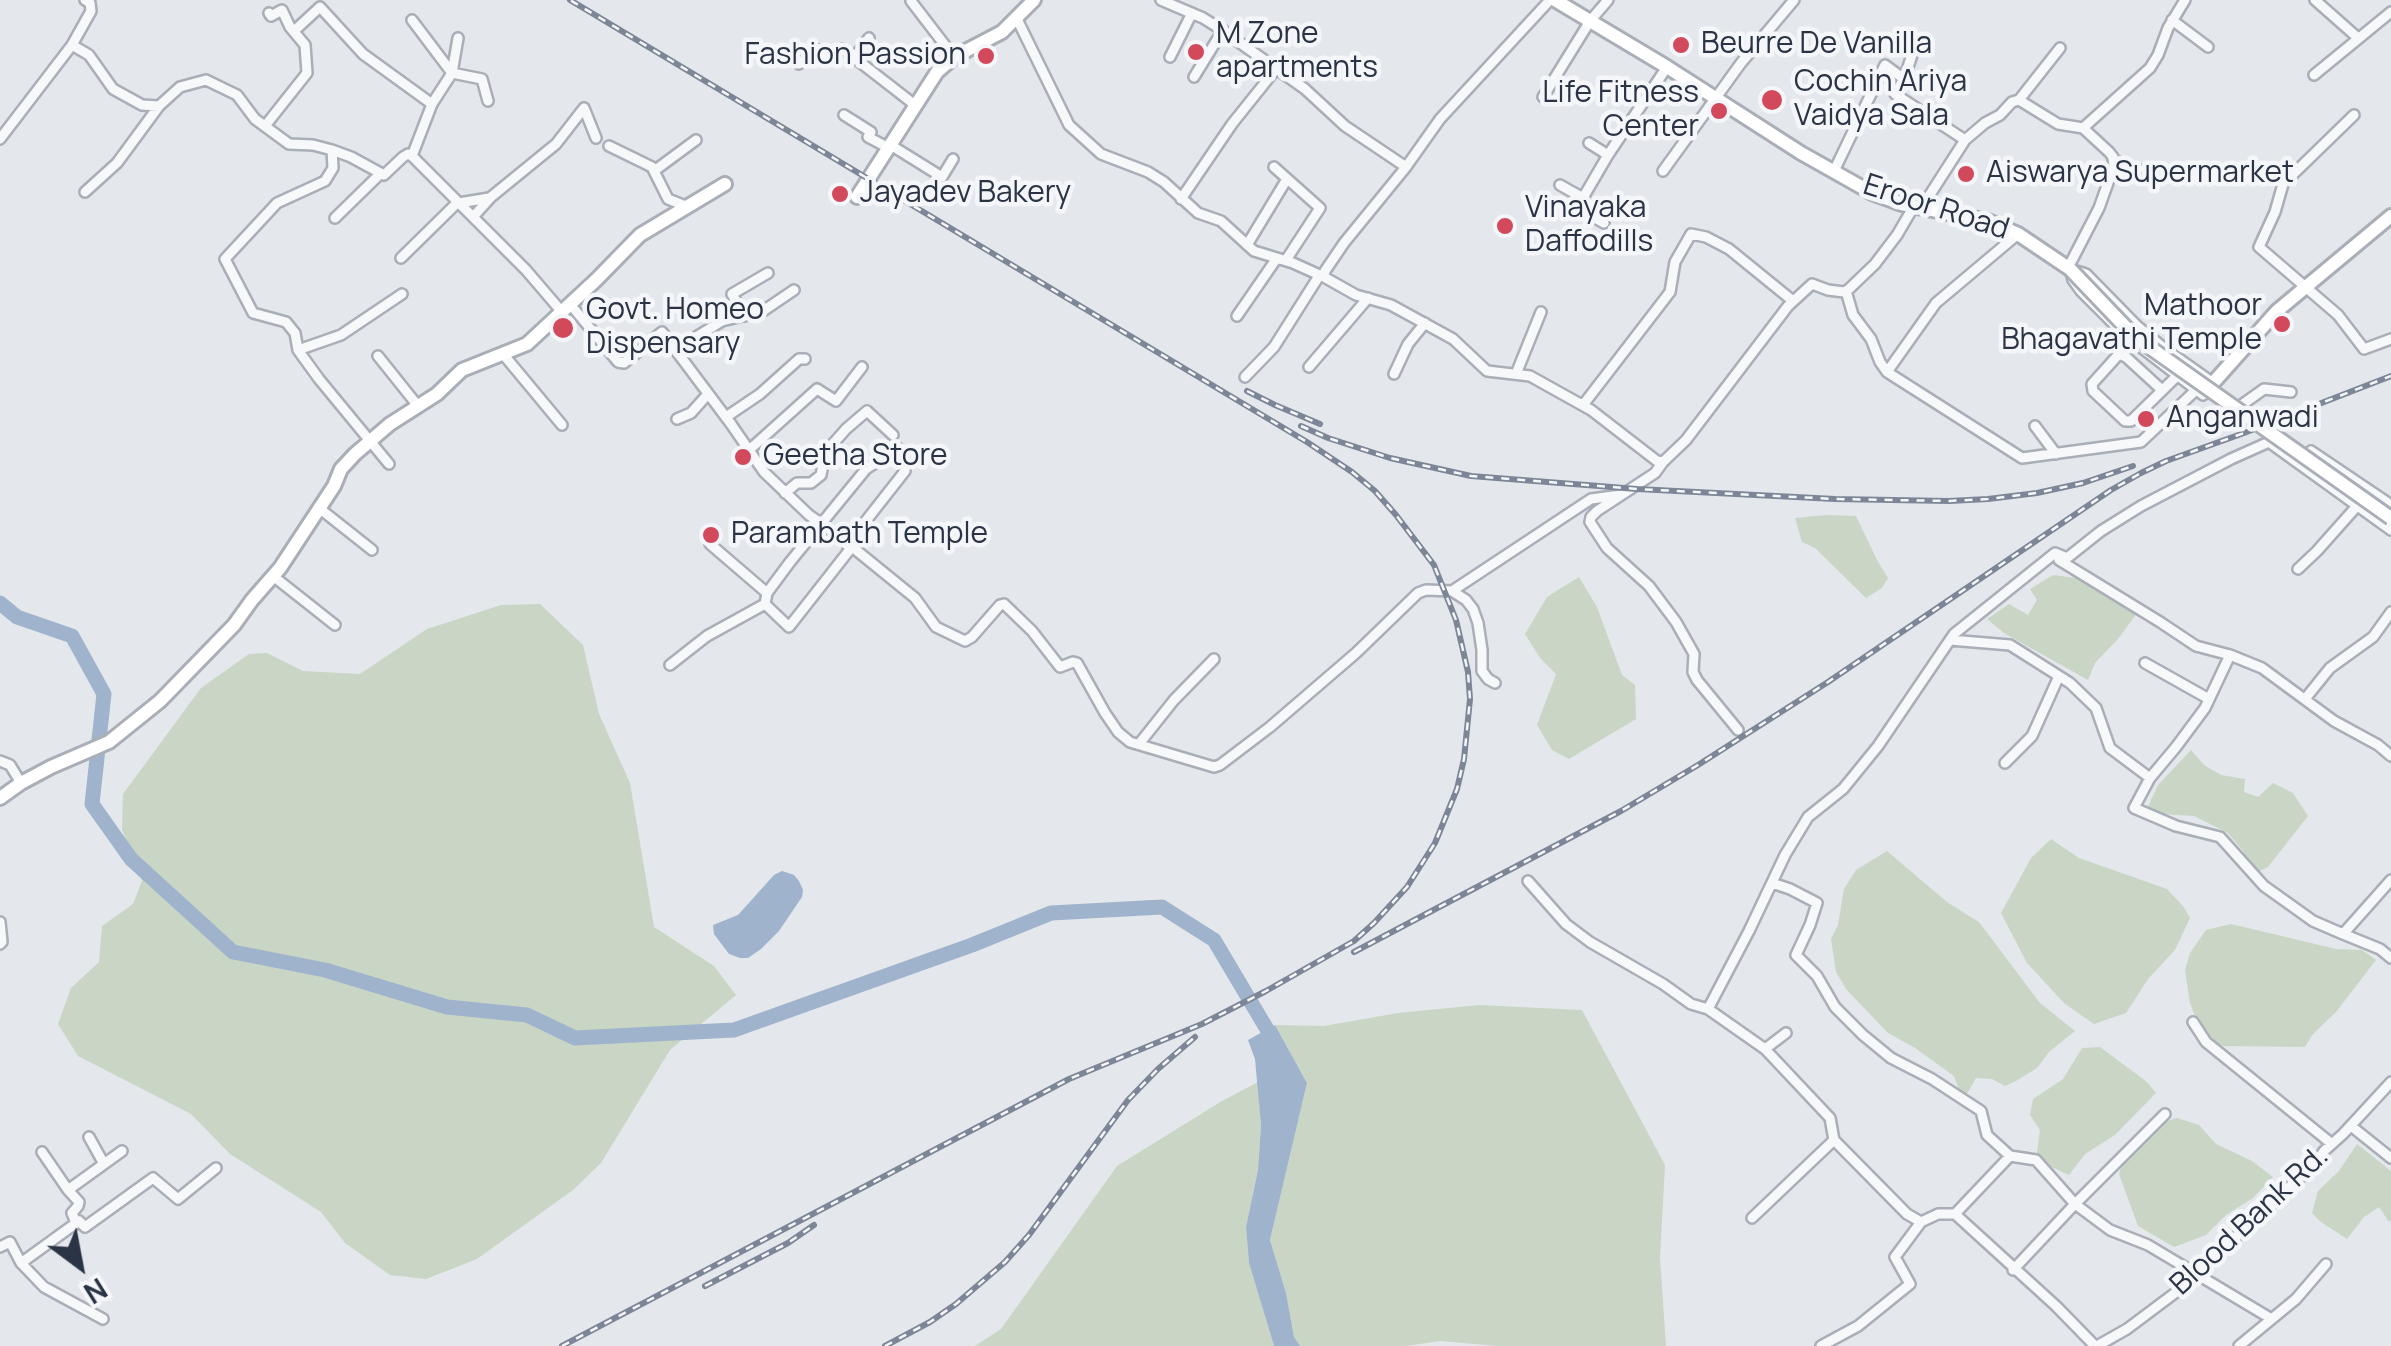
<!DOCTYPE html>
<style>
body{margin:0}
#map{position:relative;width:2391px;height:1346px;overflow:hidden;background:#e4e7ec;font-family:Manrope,sans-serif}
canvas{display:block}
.north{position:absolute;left:30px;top:1216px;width:100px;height:100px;-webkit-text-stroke:8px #f4f6f9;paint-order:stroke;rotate:148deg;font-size:28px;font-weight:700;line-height:40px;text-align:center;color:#2b3445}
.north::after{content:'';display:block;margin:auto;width:35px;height:45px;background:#2b3445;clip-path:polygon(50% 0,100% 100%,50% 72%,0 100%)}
</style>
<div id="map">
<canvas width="2391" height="1346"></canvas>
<div class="north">N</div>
</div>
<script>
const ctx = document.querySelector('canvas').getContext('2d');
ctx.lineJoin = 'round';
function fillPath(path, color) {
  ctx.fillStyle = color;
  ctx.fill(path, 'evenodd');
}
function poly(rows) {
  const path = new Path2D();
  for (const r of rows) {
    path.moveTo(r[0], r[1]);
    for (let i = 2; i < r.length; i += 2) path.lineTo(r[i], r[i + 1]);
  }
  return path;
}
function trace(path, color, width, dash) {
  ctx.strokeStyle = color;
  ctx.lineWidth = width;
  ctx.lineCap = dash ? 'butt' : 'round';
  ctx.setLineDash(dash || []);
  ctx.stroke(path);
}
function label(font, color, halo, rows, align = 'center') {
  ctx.font = font + ' Manrope,sans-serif';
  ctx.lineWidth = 9;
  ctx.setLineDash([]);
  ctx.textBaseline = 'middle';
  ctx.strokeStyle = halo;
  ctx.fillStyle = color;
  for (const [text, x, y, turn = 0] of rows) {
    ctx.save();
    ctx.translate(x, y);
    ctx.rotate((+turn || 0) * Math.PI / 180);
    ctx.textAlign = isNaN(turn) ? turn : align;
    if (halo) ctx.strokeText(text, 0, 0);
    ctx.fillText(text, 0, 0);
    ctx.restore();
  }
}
const green = poly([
 [1825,515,1856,516,1877,560,1888,578,1882,588,1866,598,1815,548,1802,542,1795,518],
 [2053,575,2084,579,2116,602,2137,613,2118,639,2095,663,2088,680,2004,633,1987,619,2009,604,2028,615,2037,600,2030,589],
 [1579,577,1597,607,1622,675,1635,685,1636,719,1569,759,1552,750,1537,725,1556,674,1540,658,1525,634,1547,597],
 [540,604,583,645,599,714,630,783,654,927,714,966,736,995,670,1050,601,1163,573,1190,477,1259,426,1279,390,1275,345,1243,321,1212,230,1154,191,1114,78,1056,58,1024,71,988,99,962,102,926,133,904,142,881,122,830,123,794,201,688,249,654,267,653,303,671,360,674,427,629,501,605],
 [2191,750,2204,765,2221,775,2245,779,2244,792,2258,797,2273,783,2293,793,2308,816,2268,867,2254,874,2243,851,2228,833,2194,816,2145,813,2158,785],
 [2051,839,2079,858,2167,889,2183,906,2190,918,2175,950,2148,979,2126,1013,2094,1024,2064,1003,2027,963,2001,913,2031,858],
 [1887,851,1947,902,1979,922,2040,1003,2075,1031,2049,1052,2037,1068,2016,1081,2005,1086,1992,1079,1976,1078,1963,1101,1954,1076,1915,1048,1888,1033,1846,989,1836,972,1831,939,1838,925,1844,889,1856,870],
 [2231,924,2336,949,2362,950,2376,960,2336,1012,2313,1034,2305,1047,2223,1046,2203,1037,2190,1003,2185,970,2190,953,2206,930],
 [1479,1005,1582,1010,1665,1165,1660,1258,1666,1346,1498,1346,1440,1341,1406,1346,1300,1346,1294,1337,1286,1293,1270,1240,1307,1083,1275,1025,1324,1026,1398,1013],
 [2100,1047,2147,1082,2156,1093,2115,1135,2085,1154,2069,1175,2036,1160,2040,1130,2030,1115,2033,1099,2063,1079,2082,1048],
 [1258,1082,1261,1125,1258,1170,1246,1227,1249,1263,1274,1346,975,1346,1001,1329,1117,1166,1222,1101],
 [2177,1118,2199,1125,2216,1144,2252,1161,2273,1177,2253,1198,2226,1215,2206,1235,2174,1247,2138,1226,2119,1174,2129,1146,2147,1127],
 [2357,1144,2391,1171,2391,1220,2389,1222,2379,1207,2364,1217,2347,1239,2321,1222,2312,1213,2318,1191,2339,1171]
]);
const water = poly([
 [782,871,794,875,799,881,803,890,802,897,779,931,761,949,748,958,740,958,729,954,714,934,713,925,738,915,774,875],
 [1275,1025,1307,1083,1270,1240,1286,1293,1294,1337,1300,1346,1274,1346,1249,1263,1246,1227,1258,1170,1261,1125,1255,1059,1248,1040]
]);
const river = poly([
 [0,603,17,617,72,636,104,694,92,804,131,859,233,952,325,970,447,1007,527,1015,575,1038,734,1030,972,945,1051,913,1162,907,1214,940,1277,1046]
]);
const minor = poly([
 [85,0,90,3,91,11,72,45,89,55,113,89,142,105,159,106,180,87,206,80,237,95,255,119,289,144,313,145,332,150,333,168,325,181,277,203,225,259,253,313,286,322,295,333,298,350,319,379,389,464],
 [1161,0,1203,18,1219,28,1305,89,1345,126,1406,167],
 [1550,0,1440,119,1406,167,1344,243,1325,271,1324,277,1356,295,1391,305,1453,339,1487,371,1530,376,1591,410,1657,461,1663,462,1686,440,1788,306,1812,284,1828,290,1844,292,1849,289,1875,264,1897,235,1914,206],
 [2315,0,2358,38],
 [911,1,954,57],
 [1016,17,1069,125,1101,154,1148,172,1164,182,1198,213,1221,221,1254,251,1293,263,1324,277],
 [2172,20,2208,47],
 [294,31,320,7,363,54,432,104,452,73,412,20],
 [458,38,452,73,482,79,488,101],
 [1170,57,1192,13],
 [854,58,869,38],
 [799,64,816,49,829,56,843,49,915,105],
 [2314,75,2391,12],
 [1194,77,1223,30],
 [1904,79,1915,46],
 [1543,97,1590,21,1608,0],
 [2019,100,2060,48],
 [844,115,871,132,868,137,887,147],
 [2354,115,2283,184,2275,212,2259,247,2338,315,2364,349,2391,339],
 [265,126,307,73,305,45,290,27,282,10,271,16,269,13],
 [0,139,72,45],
 [1589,143,1608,155],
 [889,144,942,177,953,159],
 [609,146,652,167,668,199,688,207],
 [332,150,351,157,384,175,403,157,408,154,412,156,526,270,562,312],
 [412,156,432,104],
 [2113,159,2133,170,2138,169],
 [1274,167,1320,208,1286,260],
 [654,171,696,140],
 [1663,171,1741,63,1794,0],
 [1834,171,1885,65,1904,79,1895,94,1965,140],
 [1560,185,1583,198],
 [85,192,117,163,159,106],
 [1181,199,1232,124,1276,69],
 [459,203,489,198],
 [1922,207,1965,140,1985,123,2000,115,2012,102,2019,100,2058,124,2083,128],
 [473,217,491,197,556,144,584,108,596,138],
 [335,218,380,174],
 [1604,223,1577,208,1608,155,1667,67],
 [2018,234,1936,303,1887,372,2022,458,2141,442,2196,390],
 [1247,245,1287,179],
 [401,258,458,202],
 [2068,268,2099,208,2114,166,2113,157,2109,152,2083,128,2150,68,2158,55,2168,28,2185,0],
 [1846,291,1853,315,1871,339,1880,362,1887,372],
 [570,304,618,362,624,363,662,332,731,424,764,472,809,515,835,533,915,598,936,627,965,641,972,637,1000,605,1004,604,1032,631,1060,667,1073,662,1077,663,1105,713,1118,732,1130,742,1214,767,1220,765,1270,727,1356,653,1418,593,1426,590,1452,591,1466,600,1473,609,1478,623,1482,650,1482,671,1488,679,1495,683],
 [744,316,732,294,768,273],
 [1237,316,1277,258],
 [2122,332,2081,291,2073,280,2070,269,2086,274,2137,326,2165,349,2213,383],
 [2134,342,2203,395],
 [298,350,341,335,402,294],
 [503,354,562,425],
 [378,356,418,406],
 [680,356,696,337,722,321,763,311,794,290],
 [1309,367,1368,298],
 [1394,374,1408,344,1425,323],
 [1516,374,1541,312],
 [1245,377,1274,347,1319,276],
 [2162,390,2126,357,2119,354,2092,384,2093,391,2125,421,2131,421,2177,376],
 [1583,405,1670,292,1675,262,1691,234,1706,237,1729,249,1793,301],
 [2236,409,2264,389,2291,392],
 [726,417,760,394,799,359,805,359],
 [677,419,691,413,708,394],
 [2035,426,2056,454],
 [748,451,817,389,836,401,862,367],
 [2305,459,2311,451,2391,505],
 [1663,462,1655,473,1597,511,1591,517,1590,522,1607,548,1649,586,1676,622,1694,654,1693,672,1697,680,1738,730],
 [785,493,797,483,811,483,821,475,825,453,846,429,867,411,893,435],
 [319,508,372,550],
 [710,544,767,593,790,562,866,469,898,448],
 [847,545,905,471],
 [2059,560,2160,622,2196,646,2230,655],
 [2298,569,2317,551,2357,506],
 [273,576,335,625],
 [1452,591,1591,499,1621,495],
 [767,593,765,604,789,627,851,548],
 [1950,640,2010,645,2070,683,2096,708,2110,748,2150,778,2134,808,2176,826,2220,837,2264,886,2313,921,2343,934,2391,880],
 [2145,663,2209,699],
 [670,665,707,636,765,604],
 [2305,699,2330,668,2373,637,2391,612],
 [1139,744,1174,700,1214,659],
 [0,761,10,765,21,783],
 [2005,763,2032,736,2059,676],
 [2150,778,2176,747,2205,708,2230,655,2262,668,2334,721,2378,745,2391,756],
 [1528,881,1566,924,1590,942,1663,984,1691,1004,1708,1009],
 [1772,883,1790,889,1817,903,1810,925,1796,955,1817,976,1835,1007,1863,1035,1891,1058,1932,1079,1981,1111,1987,1135,2010,1156,2036,1160,2075,1204,2110,1230,2148,1245,2270,1318],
 [0,922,2,942,0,944],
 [2343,934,2380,949,2391,958],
 [2193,1022,2206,1042,2332,1144],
 [1765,1049,1786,1033],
 [2351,1126,2391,1158],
 [89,1137,104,1164],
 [42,1152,68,1190],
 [1955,1214,2010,1156],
 [1752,1218,1834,1140],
 [1921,1222,1938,1214,1955,1214,2056,1306,2095,1346],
 [76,1223,72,1213,78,1206,79,1202,68,1190,122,1151],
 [0,1247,10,1242,21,1263,44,1287,103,1319],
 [21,1263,79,1221,85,1227,153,1178,178,1199,216,1168],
 [2013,1270,2075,1204,2165,1114],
 [1821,1346,1858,1326,1910,1284,1895,1257,1921,1222,1907,1214,1834,1140,1830,1118,1765,1049,1708,1009,1749,931,1785,855,1808,817,1843,789,1878,746,1954,634,2055,553,2067,558,2101,531,2141,506,2231,459,2269,442,2391,530],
 [2097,1346,2127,1329,2175,1293,2226,1245,2265,1213,2275,1200,2315,1164,2324,1151,2343,1134,2391,1082],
 [2239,1346,2296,1299,2326,1264]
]);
const secondary = poly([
 [1555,0,1667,67,1801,153,1872,193,1902,204,1988,221,2018,234,2070,269],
 [857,197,937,72,954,57,1002,32,1034,0],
 [2213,383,2277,311,2391,216],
 [0,798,21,783,51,767,109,742,160,701,234,625,252,600,280,568,334,486,341,469,355,454,390,424,437,394,462,370,527,344,596,280,640,235,725,184]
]);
const rail = poly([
 [1247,391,1275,405,1320,424],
 [1301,426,1328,438,1390,458,1471,476,1637,489,1835,499,1949,501,1988,499,2037,493,2083,483,2133,466],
 [1354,952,1621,811,1698,765,1828,682,2111,490,2141,473,2166,461,2244,433,2391,376],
 [705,1286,788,1243,814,1225],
 [562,1346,1069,1079,1202,1024,1266,991,1354,941,1374,923,1407,887,1435,843,1457,789,1464,759,1470,699,1468,672,1456,620,1434,565,1396,515,1375,491,1352,472,1307,442,570,0],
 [885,1346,930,1322,956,1304,1005,1262,1029,1235,1128,1100,1158,1069,1195,1037]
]);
const secondaryBridge = poly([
 [2070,269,2135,337,2391,518]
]);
const markers = [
 [1681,45,10,"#d1495b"],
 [1196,52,10,"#d1495b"],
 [986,56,10,"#d1495b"],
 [1772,100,12,"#d1495b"],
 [1719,111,10,"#d1495b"],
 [1966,174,10,"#d1495b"],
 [840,194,10,"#d1495b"],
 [1505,226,10,"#d1495b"],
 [2282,324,10,"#d1495b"],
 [563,328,12,"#d1495b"],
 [2146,419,10,"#d1495b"],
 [743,457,10,"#d1495b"],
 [711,535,10,"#d1495b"]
];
const poiNames = [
 ["M Zone",1216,35],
 ["apartments",1216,69],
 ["Beurre De Vanilla",1701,45],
 ["Fashion Passion",966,56,"right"],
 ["Cochin Ariya",1794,83],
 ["Vaidya Sala",1794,117],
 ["Life Fitness",1699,94,"right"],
 ["Center",1699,128,"right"],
 ["Aiswarya Supermarket",1986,174],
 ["Jayadev Bakery",860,194],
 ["Vinayaka",1525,209],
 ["Daffodills",1525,243],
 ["Mathoor",2262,307,"right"],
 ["Bhagavathi Temple",2262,341,"right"],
 ["Govt. Homeo",586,311],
 ["Dispensary",586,345],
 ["Anganwadi",2166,419],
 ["Geetha Store",763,457],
 ["Parambath Temple",731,535]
];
const streetNames = [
 ["Eroor Road",1936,208,18],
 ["Blood Bank Rd.",2250,1221,-43]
];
fillPath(green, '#c9d6c5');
fillPath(water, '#9fb4cc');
trace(river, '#9fb4cc', 15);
trace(minor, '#a9aeb7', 14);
trace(secondary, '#a9aeb7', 18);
trace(minor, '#f7f8fa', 9);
trace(secondary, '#fff', 12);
trace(rail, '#7d8696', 6);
trace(rail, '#f4f6f9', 2.5, [8]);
trace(secondaryBridge, '#a9aeb7', 18, []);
trace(secondaryBridge, '#fff', 12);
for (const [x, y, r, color] of markers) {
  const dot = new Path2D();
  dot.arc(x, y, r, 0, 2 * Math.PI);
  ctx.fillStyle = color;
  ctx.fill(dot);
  trace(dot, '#f4f6f9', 4);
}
label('30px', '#2b3445', '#f4f6f9', poiNames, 'left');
label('30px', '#2b3445', '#f4f6f9', streetNames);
</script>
